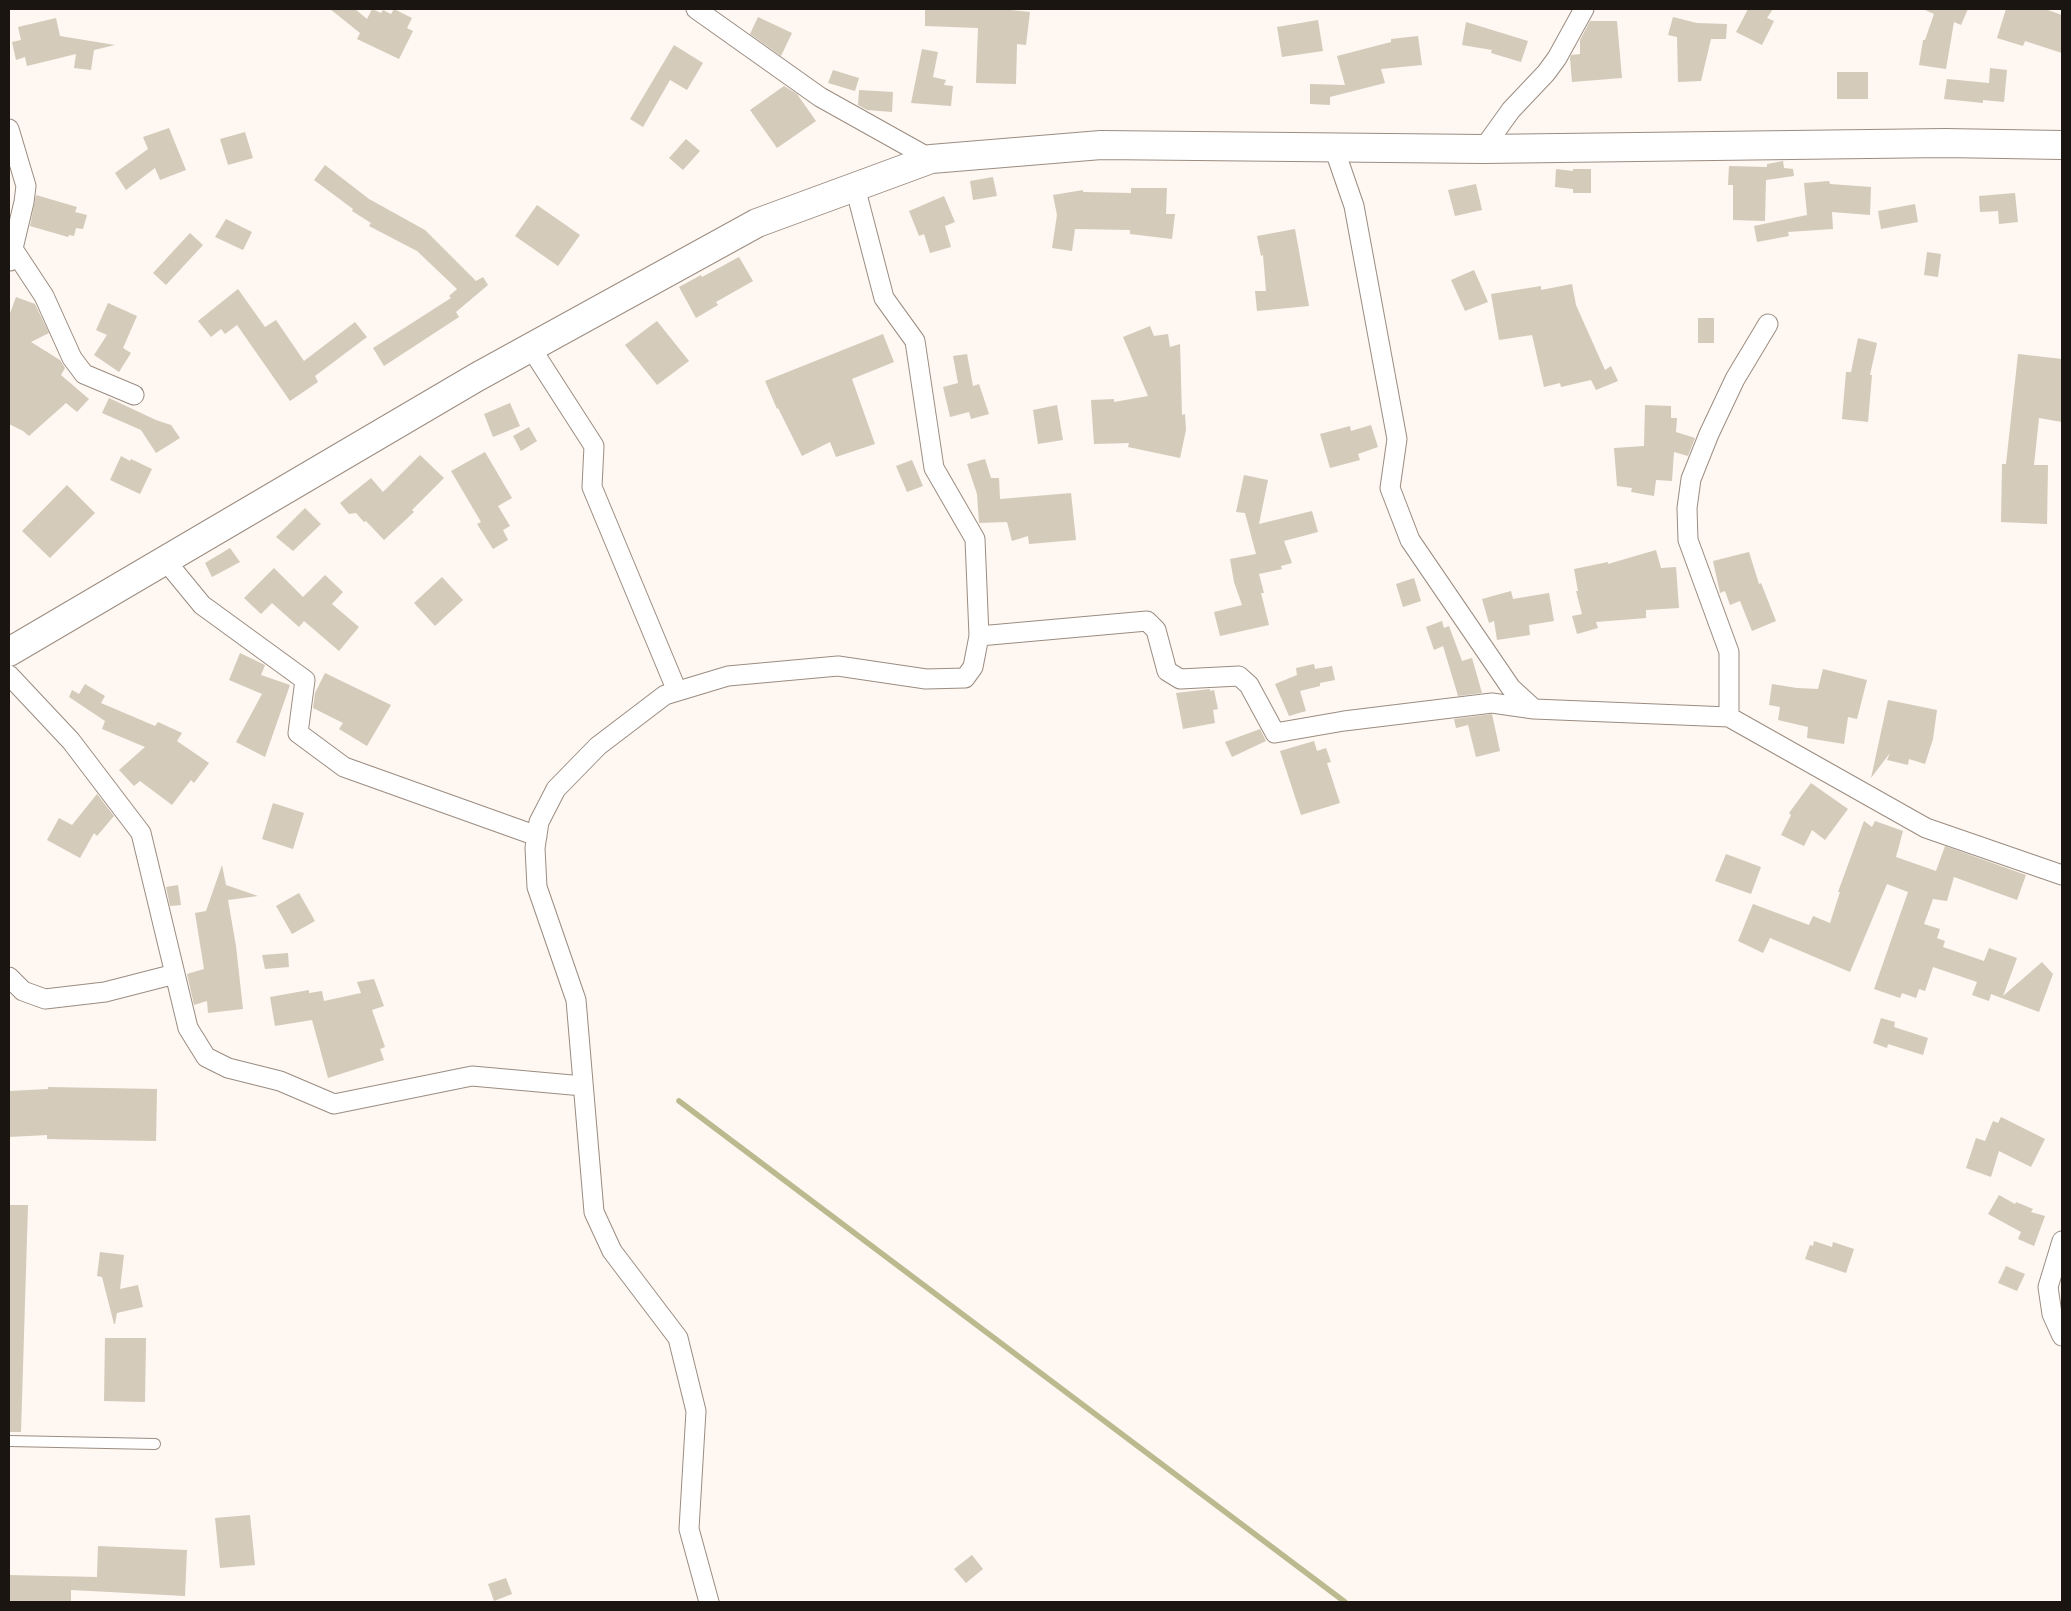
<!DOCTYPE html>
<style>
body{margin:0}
#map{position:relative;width:2071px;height:1611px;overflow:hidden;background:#fef7f2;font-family:"Open Sans",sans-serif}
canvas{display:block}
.frame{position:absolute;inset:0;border:10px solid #1b1511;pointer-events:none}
</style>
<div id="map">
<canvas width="2071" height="1611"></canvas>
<div class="frame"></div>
</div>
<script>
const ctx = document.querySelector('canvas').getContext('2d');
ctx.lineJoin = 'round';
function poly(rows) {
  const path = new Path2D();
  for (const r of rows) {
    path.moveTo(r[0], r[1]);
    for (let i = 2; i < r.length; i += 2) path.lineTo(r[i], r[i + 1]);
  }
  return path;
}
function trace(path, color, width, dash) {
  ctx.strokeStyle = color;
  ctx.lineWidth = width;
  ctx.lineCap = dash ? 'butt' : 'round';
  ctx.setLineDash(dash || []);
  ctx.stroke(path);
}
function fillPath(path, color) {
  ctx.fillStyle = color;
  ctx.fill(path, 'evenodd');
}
const stream = poly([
 [679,1101,1345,1602]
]);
const building = poly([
 [330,9,355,9,367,19,372,9,381,13,383,10,391,14,394,9,412,18,407,28,413,31,399,59,357,39,360,33],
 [925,9,1001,9,1030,12,1026,45,1017,44,1016,84,976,83,978,28,925,26],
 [1748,9,1773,9,1767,18,1774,21,1762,45,1736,32],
 [1923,9,1968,9,1961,25,1954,22,1946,69,1919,65,1923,40,1925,40,1934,14],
 [2006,9,2045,9,2062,15,2062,53,2025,41,2023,46,1997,38],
 [758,17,792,33,781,56,750,34],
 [1673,17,1697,23,1727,24,1726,39,1711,39,1701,81,1678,82,1677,37,1668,35],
 [56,18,60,36,115,45,94,50,91,70,74,68,76,54,27,66,25,57,16,60,12,42,21,40,18,27],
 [1318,20,1323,51,1282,57,1277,27],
 [1590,21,1617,21,1622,78,1572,82,1570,58,1571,55,1580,54,1580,40],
 [1466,22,1528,41,1521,62,1491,53,1492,50,1462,45],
 [1418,36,1422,65,1381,69,1385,83,1330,97,1330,105,1310,104,1310,84,1345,85,1337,56,1391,42,1391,39],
 [674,45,703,63,687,90,670,80,643,127,630,119],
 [922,49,938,52,933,77,946,80,944,85,953,86,951,106,911,103],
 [1990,68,2007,70,2004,102,1983,100,1983,103,1944,99,1947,79,1989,83],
 [833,70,859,78,855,91,828,83],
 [1837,72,1868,72,1868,99,1837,99],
 [784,86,797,94,816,121,777,148,750,110],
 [859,90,893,92,892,112,867,110,858,105],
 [169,128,186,170,160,180,155,168,126,190,115,173,148,149,143,137],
 [245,132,253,158,228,165,220,139],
 [686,139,700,151,683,170,669,158],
 [1783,161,1784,168,1793,169,1794,176,1766,180,1765,221,1733,220,1733,185,1728,185,1729,166,1767,167,1767,164],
 [325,165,369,199,425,230,476,281,483,277,488,285,456,312,459,317,384,366,373,348,451,298,449,296,457,289,417,251,369,226,371,223,352,211,353,209,314,180],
 [1556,169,1573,171,1573,169,1591,169,1591,193,1573,193,1573,189,1555,187],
 [993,177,997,196,973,200,970,181],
 [1829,181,1830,184,1871,187,1870,215,1832,212,1833,229,1788,232,1789,236,1757,242,1754,226,1807,215,1804,183],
 [1476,184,1482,210,1455,216,1448,190],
 [1131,188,1167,188,1166,214,1175,214,1172,239,1130,234,1130,230,1075,229,1072,251,1052,248,1057,215,1053,195,1083,190,1083,192,1131,193],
 [2015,193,2018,222,1999,224,1998,211,1980,212,1979,196],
 [36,195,77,207,75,212,87,215,83,229,76,228,74,236,69,235,68,237,30,226],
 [944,196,955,222,945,226,951,247,930,253,924,234,919,236,909,211],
 [1915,204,1918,222,1881,229,1878,211],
 [537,205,580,235,558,266,515,236],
 [226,219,252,232,243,250,215,237],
 [1295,229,1309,306,1257,311,1255,291,1266,291,1263,255,1261,256,1257,236],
 [190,233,203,245,166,285,153,273],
 [1927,252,1941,254,1938,277,1924,275],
 [739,257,753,281,716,302,718,305,696,318,679,287,701,275,702,277],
 [1474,270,1488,302,1465,311,1451,280],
 [1572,284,1576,305,1596,350,1605,370,1611,366,1618,381,1596,390,1591,380,1561,387,1560,383,1544,387,1532,335,1499,340,1491,294,1541,286,1541,290],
 [238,289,265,327,276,320,304,361,355,322,367,337,315,376,318,382,290,401,237,325,225,334,221,329,211,337,198,321],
 [16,297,35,304,49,333,31,342,60,360,65,368,61,375,89,399,77,412,66,403,29,436,23,431,9,424,9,316],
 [108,303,137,316,123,348,131,353,119,372,94,355,107,335,96,330],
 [1698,318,1714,318,1714,343,1698,343],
 [657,321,689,361,657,385,625,345],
 [1150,326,1154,336,1168,334,1170,347,1180,344,1182,415,1185,414,1186,430,1180,458,1128,447,1129,443,1094,444,1091,400,1114,399,1114,402,1148,396,1123,337],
 [883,334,894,362,852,379,875,444,836,457,830,442,802,456,778,408,777,409,765,381],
 [1858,338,1877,343,1870,375,1872,375,1868,422,1842,419,1846,372,1851,372],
 [967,354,973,386,979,384,989,414,971,419,969,412,950,417,943,387,958,383,953,356],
 [2018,354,2062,359,2062,422,2039,418,2034,465,2048,465,2047,524,2001,522,2002,464,2006,464],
 [109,398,156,420,171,425,180,438,156,453,141,430,102,413],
 [510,403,520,426,493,437,484,414],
 [1057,405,1063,440,1038,444,1033,410],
 [1645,405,1671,406,1671,418,1677,418,1676,432,1695,438,1688,456,1674,452,1672,481,1656,480,1654,496,1631,492,1632,488,1617,486,1614,448,1644,446],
 [1371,425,1378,447,1358,454,1360,460,1330,468,1320,434,1350,426,1351,431],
 [529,427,537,441,521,451,513,436],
 [485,452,512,498,498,506,510,526,503,530,508,540,493,549,477,524,481,522,451,471],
 [420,455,444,478,412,510,414,512,384,540,366,521,364,522,356,513,349,514,340,503,371,478,383,492],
 [121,456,130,461,131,459,152,469,140,494,110,480],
 [985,459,991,478,999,478,1000,499,1071,493,1076,540,1029,544,1028,536,1012,541,1007,522,979,523,977,494,967,464],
 [912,460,923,486,907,492,896,466],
 [1244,475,1268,480,1259,524,1312,511,1318,532,1284,541,1292,563,1281,566,1282,569,1259,574,1264,593,1261,593,1269,625,1220,636,1214,612,1242,605,1234,582,1230,559,1256,554,1245,513,1236,512],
 [67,485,95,513,50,558,22,531],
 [305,508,321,524,293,551,276,537],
 [230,548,240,562,212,577,205,563],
 [1656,550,1661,568,1676,567,1679,608,1646,610,1646,618,1596,622,1598,628,1577,634,1572,616,1582,614,1576,591,1578,591,1574,569,1608,562,1608,564],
 [1749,552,1759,584,1761,583,1776,621,1752,631,1740,601,1730,605,1725,591,1720,593,1713,561],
 [274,568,303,597,325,575,343,592,332,604,359,627,339,651,304,621,299,627,272,603,261,614,244,598],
 [442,577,463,600,435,626,414,603],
 [1414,578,1421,601,1403,607,1396,584],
 [1511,591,1513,599,1549,593,1554,621,1529,625,1530,635,1497,640,1494,621,1489,623,1482,599],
 [1442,621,1444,628,1449,626,1462,661,1472,658,1482,693,1458,696,1443,646,1434,650,1426,627],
 [240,653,265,665,261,675,290,685,265,757,236,742,262,694,229,680],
 [1314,664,1315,669,1332,666,1335,680,1320,683,1320,686,1300,691,1306,711,1289,716,1275,684,1297,675,1296,668],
 [1823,669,1867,680,1857,719,1848,717,1844,744,1807,738,1808,727,1778,720,1780,707,1769,705,1772,684,1797,688,1818,689],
 [325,673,391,705,367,746,339,729,343,723,313,708,315,693],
 [85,684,105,696,101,703,155,726,158,722,182,733,177,741,209,763,194,783,191,780,172,805,140,781,134,786,119,770,145,747,102,729,105,721,69,697,72,690,79,694],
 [1210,689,1210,691,1214,690,1218,709,1213,710,1215,723,1183,729,1176,693],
 [1888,700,1937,710,1933,739,1925,764,1909,759,1908,765,1887,760,1890,753,1871,778],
 [1492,714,1500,751,1476,757,1468,725,1456,728,1454,719],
 [1260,729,1266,741,1232,757,1225,742],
 [1314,741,1317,751,1326,748,1331,762,1327,763,1340,803,1301,815,1280,751],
 [1811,783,1848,809,1825,840,1812,830,1804,846,1781,835,1791,815,1789,813],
 [97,794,114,816,97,836,94,833,80,858,47,840,59,818,72,825],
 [273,803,304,813,293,849,262,839],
 [1864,821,1872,827,1875,821,1903,831,1896,857,1936,871,1945,846,2026,875,2017,900,1954,877,1947,901,1933,899,1924,924,1940,929,1937,938,1945,941,1943,947,1984,961,1989,948,2017,958,2003,996,2042,962,2053,974,2039,1012,1991,994,1989,1001,1972,995,1977,982,1933,967,1925,991,1919,989,1916,998,1902,993,1900,998,1874,989,1908,892,1887,884,1850,972,1770,938,1763,953,1738,941,1753,904,1809,925,1813,916,1830,923,1840,892,1838,892],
 [1726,854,1761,867,1751,894,1715,881],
 [222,865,226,885,258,896,228,900,236,946,243,1009,208,1013,207,1001,194,1005,187,974,204,969,195,913,206,911],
 [178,885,181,905,170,906,166,887],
 [299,893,315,921,292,934,276,906],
 [288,953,289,967,265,969,262,955],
 [374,979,384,1006,372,1010,385,1047,380,1049,384,1060,328,1078,312,1020,275,1026,270,997,309,990,309,993,322,991,324,1001,361,993,357,982],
 [1881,1018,1895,1022,1894,1027,1928,1038,1923,1055,1888,1044,1887,1048,1873,1043],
 [48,1087,157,1089,156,1141,47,1139,47,1135,9,1137,9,1091,48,1089],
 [2001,1117,2045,1139,2031,1167,1999,1151,1991,1177,1966,1168,1976,1138,1985,1141,1993,1121,1998,1123],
 [1999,1195,2015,1204,2016,1202,2033,1209,2031,1212,2045,1216,2034,1246,2018,1239,2021,1232,1988,1214],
 [9,1205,28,1205,21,1432,9,1432],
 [1814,1241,1832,1247,1833,1242,1854,1249,1846,1273,1805,1259,1810,1245,1813,1246],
 [100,1252,124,1255,120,1289,138,1285,143,1307,117,1313,115,1324,114,1324,102,1277,97,1276],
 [2006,1266,2025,1274,2017,1291,1998,1283],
 [105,1338,146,1338,145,1402,104,1401],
 [250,1515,255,1565,220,1568,215,1518],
 [98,1546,187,1550,185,1596,71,1590,71,1602,9,1602,9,1575,97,1577],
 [972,1555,983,1569,966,1583,954,1569],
 [506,1578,512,1594,494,1601,488,1584]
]);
const lane = poly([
 [9,1441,155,1444]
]);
const street = poly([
 [696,9,820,97,931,159],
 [9,129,26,186,24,202,10,261],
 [1334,148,1354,206,1397,439,1390,488,1410,540,1511,688,1534,709],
 [1483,149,1511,110,1546,73,1557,58,1584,9],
 [13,249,44,296,72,358,84,374,134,395],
 [531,348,594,446,592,487,677,691],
 [165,560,202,605,305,680,298,733,344,767,537,836],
 [979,636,1147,621,1156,630,1167,671,1180,679,1239,676,1249,685,1275,733,1344,721,1492,703,1534,709,1729,717,1926,828,2062,875],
 [9,675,71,741,141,833,188,1028,206,1057,228,1068,280,1081,334,1104,472,1076,583,1086],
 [1729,717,1729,652,1688,540,1687,508,1691,479,1709,434,1735,379,1768,324],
 [9,977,23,991,45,999,105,992,175,974],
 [2062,1241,2048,1287,2052,1314,2062,1336],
 [709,1602,689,1529,696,1411,678,1338,612,1251,594,1212,576,1000,537,887,535,848,539,822,556,789,598,746,665,695,728,676,838,666,926,679,965,678,973,667,979,636,975,539,934,468,915,341,884,298,855,187]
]);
const highway = poly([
 [9,652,477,377,757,223,931,159,1101,145,1483,149,1945,143,2062,145]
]);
trace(stream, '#b9ba8e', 5.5);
fillPath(building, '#d4cbba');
trace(lane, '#9b8c80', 12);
trace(street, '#9b8c80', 21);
trace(highway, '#9b8c80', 30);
trace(lane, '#fff', 10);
trace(street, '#fff', 19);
trace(highway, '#fff', 28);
</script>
